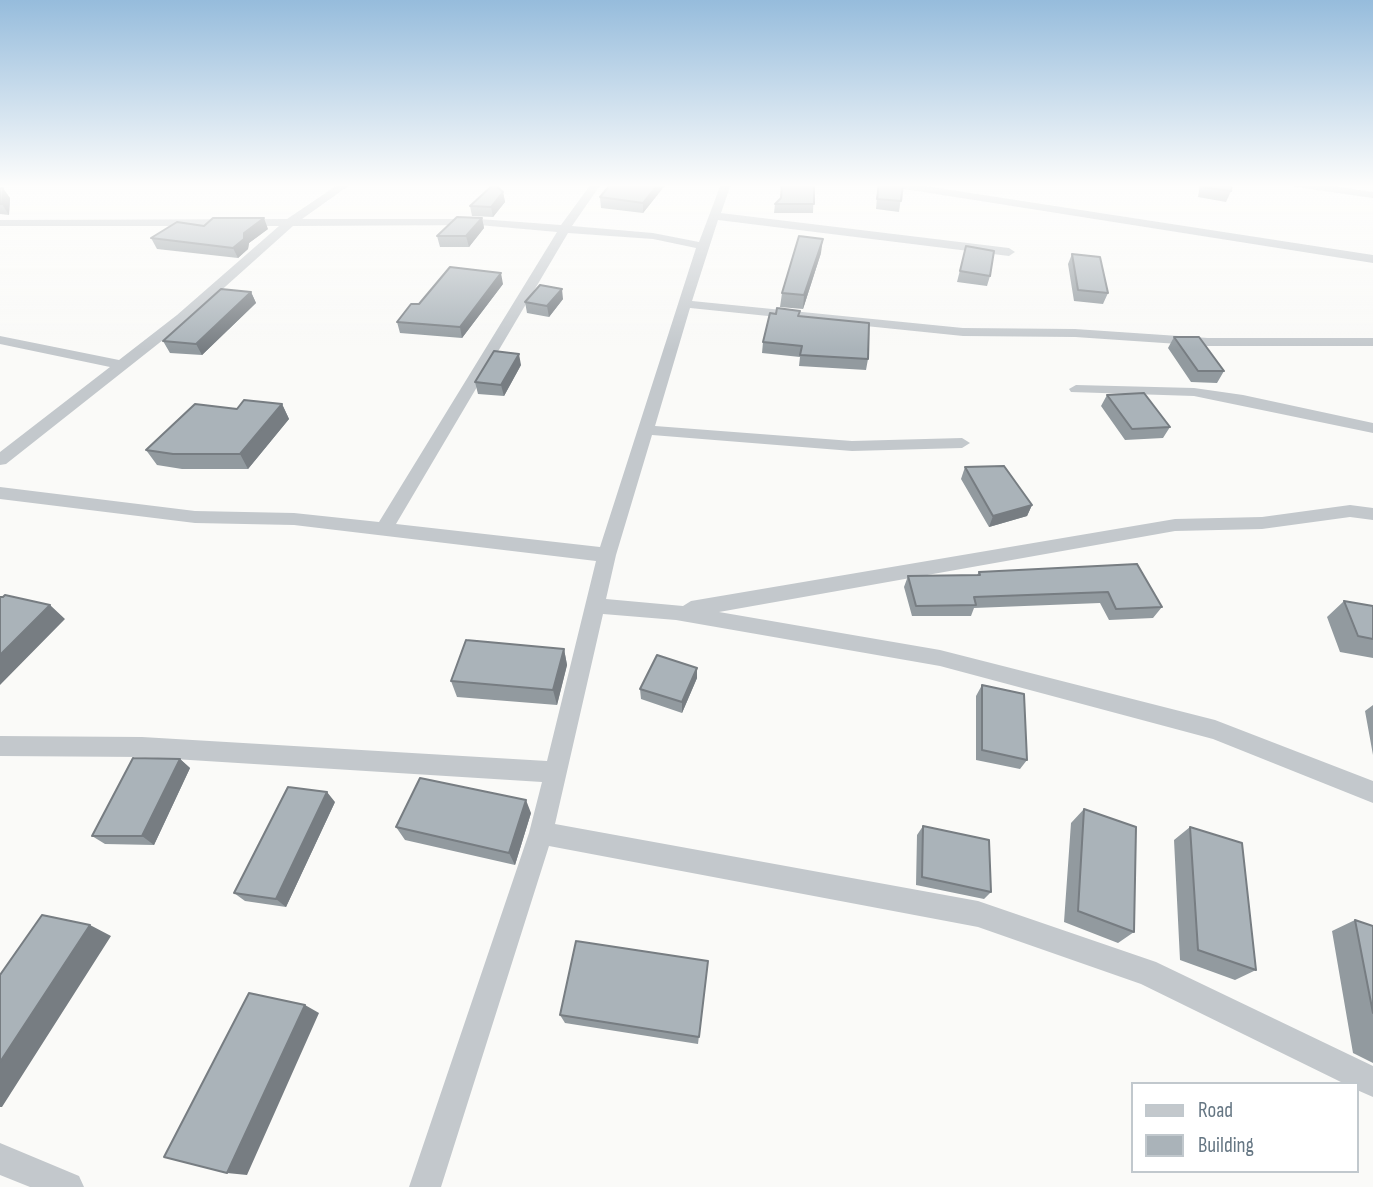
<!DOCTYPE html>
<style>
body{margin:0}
#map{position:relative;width:1373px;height:1187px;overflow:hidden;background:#fafaf8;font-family:"Sofia Sans Condensed",sans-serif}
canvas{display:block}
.legend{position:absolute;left:1131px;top:1082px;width:228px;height:91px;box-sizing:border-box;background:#fff;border:2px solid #c1c8cd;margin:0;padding:9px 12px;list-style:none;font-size:21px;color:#657683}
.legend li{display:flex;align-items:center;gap:14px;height:35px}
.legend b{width:35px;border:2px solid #c1c8cd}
</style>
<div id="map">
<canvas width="1373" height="1187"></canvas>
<ul class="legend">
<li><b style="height:9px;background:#c3c8cc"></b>Road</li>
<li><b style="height:19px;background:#aab3b9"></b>Building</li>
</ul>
</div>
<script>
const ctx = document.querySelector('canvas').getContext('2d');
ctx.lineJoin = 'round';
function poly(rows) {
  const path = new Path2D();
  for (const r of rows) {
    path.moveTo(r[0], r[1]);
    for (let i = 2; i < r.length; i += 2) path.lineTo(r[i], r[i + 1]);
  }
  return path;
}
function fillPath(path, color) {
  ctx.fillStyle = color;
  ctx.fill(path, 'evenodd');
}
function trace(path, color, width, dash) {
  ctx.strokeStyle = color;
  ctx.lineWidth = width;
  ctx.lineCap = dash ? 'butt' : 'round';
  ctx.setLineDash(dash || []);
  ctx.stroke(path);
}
const minor = poly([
 [339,184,351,184,302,219,479,219,561,225,591,184,601,184,572,226,653,233,699,242,721,184,731,184,721,213,1009,248,1015,252,1009,256,718,220,692,301,963,328,1075,329,1208,338,1373,338,1373,346,1208,346,1075,337,963,336,690,308,655,426,852,441,962,438,970,443,962,448,852,451,652,435,616,555,606,599,683,606,691,601,1175,519,1262,517,1350,505,1373,508,1373,520,1350,517,1262,529,1175,531,719,612,940,650,1215,720,1373,781,1373,803,1213,739,940,666,676,620,603,614,555,824,978,901,1156,962,1373,1066,1373,1097,1357,1090,1357,1084,1345,1084,1141,984,978,927,549,846,441,1187,409,1187,529,833,542,782,142,757,0,756,0,736,142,737,547,761,596,561,294,525,195,523,0,499,0,487,195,511,294,513,379,522,557,232,479,225,293,226,187,321,6,464,0,465,0,452,110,367,0,344,0,336,119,360,177,315,279,226,0,226,0,220,287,219,339,184],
 [568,233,653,239,696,248,600,547,396,524,568,233],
 [887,184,912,184,1373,255,1373,263,892,187,887,184],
 [1291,184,1318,184,1373,192,1373,198,1296,187,1291,184],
 [1076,385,1194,388,1243,395,1373,423,1373,433,1194,396,1071,392,1069,389,1076,385],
 [0,1143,79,1176,84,1187,30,1187,0,1175,0,1143]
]);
const wall = poly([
 [611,184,666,184,643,213,601,208,600,197],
 [781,184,814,184,813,213,774,213,775,204,781,198],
 [878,184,903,184,899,212,876,209],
 [1200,184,1232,184,1231,191,1226,202,1198,197],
 [0,188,10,198,9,215,0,214],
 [503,192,505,202,493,217,472,216,470,206],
 [482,218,484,228,469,247,440,247,437,236],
 [204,226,268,229,249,243,248,249,238,258,157,249,151,238],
 [966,246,990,276,987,286,957,282],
 [821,253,803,309,780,307,782,293],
 [1072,254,1108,293,1103,304,1074,301,1068,264],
 [503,284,462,338,400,333,397,322,419,304],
 [251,292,256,303,202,355,170,353,163,341],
 [563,299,549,317,527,313,525,302],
 [799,316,868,359,866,370,799,366,800,357,762,353,763,342],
 [1174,337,1224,371,1217,383,1191,382,1168,348],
 [521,365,504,396,478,394,475,382],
 [1107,395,1170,427,1163,438,1125,440,1101,406],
 [282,404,289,419,248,469,182,469,157,465,146,450,237,409],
 [965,467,1032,505,1027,516,989,527,961,479],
 [1137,564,1162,607,1153,618,1109,620,1100,603,974,608,971,616,912,616,904,587,908,576,977,575,979,572],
 [1344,601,1373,606,1373,658,1340,652,1327,617],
 [564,649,567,665,557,705,457,697,451,681],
 [697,678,682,713,641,699,640,689],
 [982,685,1027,760,1020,769,976,760,976,696],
 [1373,705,1373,755,1365,711],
 [180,759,190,768,154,845,105,844,92,836],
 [335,802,286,907,245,901,234,893],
 [1084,809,1134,932,1118,943,1064,922,1071,823],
 [531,813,515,865,405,840,396,827],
 [923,826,991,892,984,899,916,885,917,835],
 [1190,827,1256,970,1235,980,1180,960,1174,840],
 [1355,920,1373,926,1373,1063,1353,1053,1332,931],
 [708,961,698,1044,565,1023,560,1015]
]);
const shadedWall = poly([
 [658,184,666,184,643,213,643,203],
 [3,188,10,198,9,215,2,204],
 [503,192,505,202,493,217,491,207],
 [264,218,268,229,249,243,248,249,238,258,233,248,244,233],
 [482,218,484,228,469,247,466,236],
 [823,239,821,253,803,309,804,295],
 [501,273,503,284,462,338,460,327],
 [562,289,563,299,549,317,547,306],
 [251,292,256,303,202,355,196,344],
 [519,354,521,365,504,396,501,385],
 [282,404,289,419,248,469,240,454],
 [1032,505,1027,516,989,527,993,516],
 [50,605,65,619,0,685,0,655],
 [564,649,567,665,557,705,553,690],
 [697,668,697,678,682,713,682,702],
 [180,759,190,768,154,845,142,836],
 [327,792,335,802,286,907,276,899],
 [526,800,531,813,515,865,509,853],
 [90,925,111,936,2,1107,0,1107,0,1062],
 [305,1005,319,1013,247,1175,227,1173]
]);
const building = poly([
 [494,184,503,192,491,207,470,206,494,184],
 [611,184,658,184,643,203,600,197,611,184],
 [782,184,814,184,814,204,775,204,781,198,782,184],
 [879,184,903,184,901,201,877,199,879,184],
 [1204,184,1232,184,1231,191,1203,187,1204,184],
 [0,188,3,188,2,204,0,204,0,188],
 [457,217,482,218,466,236,437,236,457,217],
 [213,218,264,218,244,233,244,239,233,248,151,238,177,222,204,226,213,218],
 [799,236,823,239,804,295,782,293,799,236],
 [966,246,994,251,990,276,960,271,966,246],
 [1072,254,1100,257,1108,293,1078,290,1072,254],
 [450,267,501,273,460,327,397,322,411,304,419,304,450,267],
 [540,285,562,289,547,306,525,302,540,285],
 [221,289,251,292,196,344,163,341,221,289],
 [777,308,800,311,798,316,869,323,868,359,800,355,802,346,763,342,770,313,776,314,777,308],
 [1174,337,1199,337,1224,371,1198,371,1174,337],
 [494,351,519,354,501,385,475,382,494,351],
 [1144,393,1170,427,1132,429,1107,395,1144,393],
 [244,400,282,404,240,454,173,454,146,450,195,404,237,409,244,400],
 [1004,466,1032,505,993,516,965,467,1004,466],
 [1137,564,1162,607,1116,609,1108,592,974,597,976,605,916,606,908,576,980,575,979,572,1137,564],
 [5,595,50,605,0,655,0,597,3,597,5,595],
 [1344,601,1373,606,1373,639,1358,636,1344,601],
 [466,640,564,649,553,690,451,681,466,640],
 [657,655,697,668,682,702,640,689,657,655],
 [982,685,1024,694,1027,760,982,750,982,685],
 [133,758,180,759,142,836,92,836,133,758],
 [420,778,526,800,509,853,396,827,420,778],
 [288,787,327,792,276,899,234,893,288,787],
 [1084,809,1136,827,1134,932,1078,911,1084,809],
 [923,826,989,840,991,892,922,877,923,826],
 [1190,827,1242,843,1256,970,1198,950,1190,827],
 [42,915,90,925,0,1062,0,975,42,915],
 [1355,920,1373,926,1373,1013,1355,920],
 [576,941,708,961,699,1037,560,1015,576,941],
 [249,993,305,1005,227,1173,164,1157,249,993]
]);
fillPath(minor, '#c3c8cc');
fillPath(wall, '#929a9f');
fillPath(shadedWall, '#777d82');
fillPath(building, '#aab3b9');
trace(building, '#777d82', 2);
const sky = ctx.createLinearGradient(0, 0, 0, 350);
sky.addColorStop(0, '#96bcdc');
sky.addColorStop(0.53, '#fdfdfc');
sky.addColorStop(1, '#fdfdfc00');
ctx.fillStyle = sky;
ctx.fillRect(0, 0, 1373, 350);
</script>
